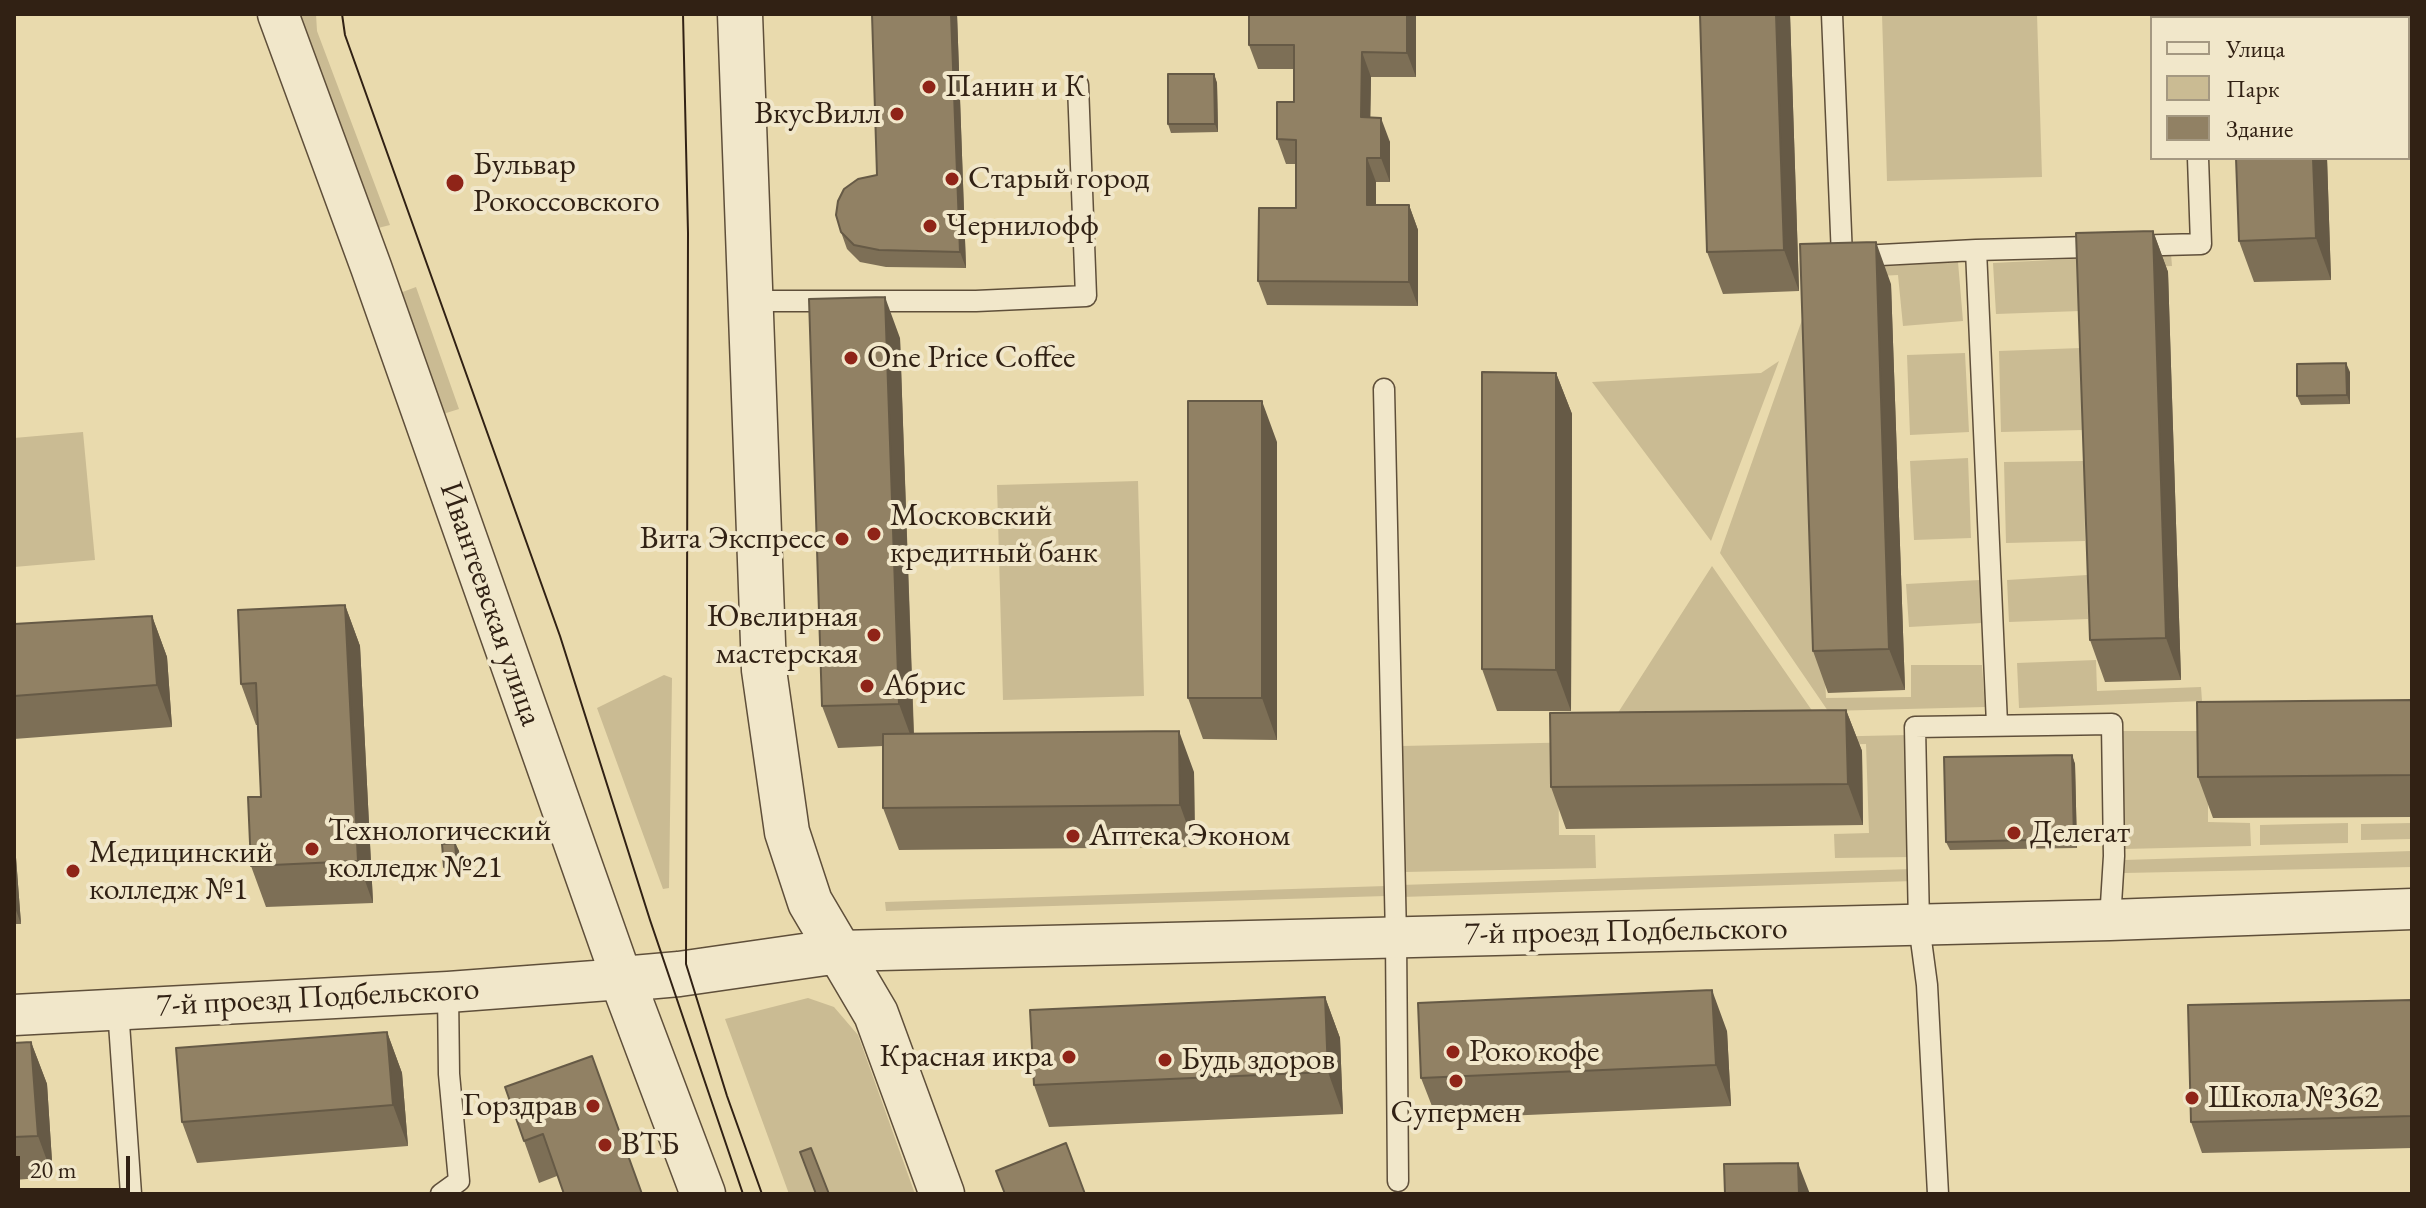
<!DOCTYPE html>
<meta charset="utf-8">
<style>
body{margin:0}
#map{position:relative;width:2426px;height:1208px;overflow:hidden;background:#e9daad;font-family:"EB Garamond",serif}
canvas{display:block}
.frame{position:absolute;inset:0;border:16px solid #312114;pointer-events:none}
.legend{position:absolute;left:2150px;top:16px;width:260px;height:144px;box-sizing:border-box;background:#f1e7ca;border:2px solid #a49881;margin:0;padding:10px 14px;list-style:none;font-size:24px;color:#312114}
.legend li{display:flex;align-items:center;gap:16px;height:40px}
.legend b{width:40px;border:2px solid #a49881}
.scale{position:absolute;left:16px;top:1156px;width:114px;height:36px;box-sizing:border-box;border:4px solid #312114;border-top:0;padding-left:10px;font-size:24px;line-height:28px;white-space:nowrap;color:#312114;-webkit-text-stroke:6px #f1e7ca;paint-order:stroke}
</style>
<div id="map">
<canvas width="2426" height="1208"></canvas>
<div class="frame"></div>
<ul class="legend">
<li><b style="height:10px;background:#f1e7ca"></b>Улица</li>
<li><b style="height:22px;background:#cabb93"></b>Парк</li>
<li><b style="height:22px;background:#918164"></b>Здание</li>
</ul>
<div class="scale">20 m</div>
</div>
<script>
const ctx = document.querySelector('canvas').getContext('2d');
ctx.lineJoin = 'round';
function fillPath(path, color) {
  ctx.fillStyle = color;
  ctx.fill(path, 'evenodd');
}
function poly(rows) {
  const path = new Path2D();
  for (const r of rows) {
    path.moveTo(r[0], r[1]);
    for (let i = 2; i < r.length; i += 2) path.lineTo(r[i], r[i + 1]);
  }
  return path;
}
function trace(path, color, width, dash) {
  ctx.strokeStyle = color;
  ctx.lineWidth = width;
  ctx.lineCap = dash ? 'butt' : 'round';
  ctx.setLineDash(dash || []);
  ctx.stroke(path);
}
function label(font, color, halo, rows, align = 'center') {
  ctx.font = font + ' "EB Garamond",serif';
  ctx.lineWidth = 8;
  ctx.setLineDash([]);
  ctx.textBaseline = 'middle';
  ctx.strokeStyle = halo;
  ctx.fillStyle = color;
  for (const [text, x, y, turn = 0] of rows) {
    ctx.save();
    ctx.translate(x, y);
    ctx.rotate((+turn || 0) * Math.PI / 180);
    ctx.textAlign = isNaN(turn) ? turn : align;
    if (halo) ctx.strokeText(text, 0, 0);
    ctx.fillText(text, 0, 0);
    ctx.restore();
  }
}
const green = poly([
 [300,14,316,14,317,31,390,225,378,228],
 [1882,14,2037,14,2042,177,1887,181],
 [2171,254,2172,266,2077,270,2080,311,1996,314,1993,263],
 [1958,262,1963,321,1903,326,1898,275,1820,279,1846,268],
 [416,287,459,409,443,414,400,293],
 [1809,300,1826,698,1911,697,1911,665,1982,665,1985,707,1828,711,1720,553],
 [2081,348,2083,430,2001,432,1999,351],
 [1965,353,1969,432,1910,435,1907,355],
 [1779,361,1711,541,1592,382,1761,373],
 [83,432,95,560,14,567,14,438],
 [1968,458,1971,538,1914,540,1910,461],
 [2084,461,2085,541,2006,543,2004,462],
 [1138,481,1144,696,1003,700,997,485],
 [1712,566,1813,712,1614,719],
 [2087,575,2088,619,2009,622,2007,580],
 [1980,580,1982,623,1909,627,1906,584],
 [2096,660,2097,691,2201,687,2202,701,2019,708,2017,663],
 [664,675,672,678,669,888,663,889,597,708],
 [2122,731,2412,731,2412,738,2208,741,2208,822,2250,823,2251,846,2123,849],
 [1908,735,1911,857,1835,858,1834,834,1869,833,1866,744,1558,751,1559,835,1595,835,1596,868,1405,872,1402,746],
 [2348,823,2348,843,2260,845,2260,825],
 [2412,823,2412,839,2361,840,2361,824],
 [2412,851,2412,867,2124,873,2124,860],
 [1913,869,1914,881,1401,897,1400,885],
 [1386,886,1386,896,886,911,885,902],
 [808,998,834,1007,858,1035,915,1194,789,1194,725,1019]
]);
const service = poly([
 [1832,14,1842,257,1976,250,2201,244,2198,158],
 [2192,14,2192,18],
 [1976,250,1997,724],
 [749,301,976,301,1086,296,1078,85],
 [1384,389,1396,938,1398,1181],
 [118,1009,131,1194],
 [441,1194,459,1181,449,1074,448,992],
 [1938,1194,1927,985,1919,925,1915,727,2112,724,2114,856,2110,920]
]);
const minor = poly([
 [839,951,2110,920,2412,909],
 [14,1015,448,992,622,979,371,267,278,14]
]);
const tertiary = poly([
 [740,14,764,670,787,832,810,902,876,1014,942,1194],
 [703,1194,622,979,679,974,839,951]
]);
const tram = poly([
 [342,14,345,35,560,636,650,920,743,1194],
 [683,14,688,233,686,964,727,1096,762,1194]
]);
const wall = poly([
 [872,14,957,14,966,268,886,267,860,262,847,249,841,232,877,175],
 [1249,14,1416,14,1416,77,1371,77,1370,117,1390,142,1390,182,1376,182,1376,205,1409,205,1418,230,1418,306,1267,305,1258,281,1296,208,1296,164,1286,164,1277,139,1294,102,1294,69,1258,69,1249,45],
 [1700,14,1790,14,1799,291,1723,294,1707,252],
 [1214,74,1217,83,1218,132,1171,133,1168,124],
 [2236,158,2327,158,2331,280,2254,282,2239,241],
 [2153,231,2168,272,2181,680,2105,682,2090,640],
 [1891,284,1905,690,1828,693,1813,651],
 [900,338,914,733,1194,772,1195,847,899,850,883,808,883,746,838,748,822,706],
 [2350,372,2350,404,2301,405,2297,396],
 [1556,373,1572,414,1571,711,1497,711,1482,669],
 [1277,442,1277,740,1203,739,1188,698],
 [345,605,360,646,373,903,266,907,251,866,261,797,258,725,256,725,241,684],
 [152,616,167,657,172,727,14,739,14,624],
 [2412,700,2412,817,2213,818,2198,777],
 [1846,710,1862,751,1863,825,1566,829,1551,787],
 [2072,755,2075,764,2077,848,1950,850,1946,842],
 [14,831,21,924,14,924],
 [455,843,459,851,461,874,447,875,444,867],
 [1325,997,1340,1038,1343,1114,1049,1127,1034,1085],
 [2412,1000,2412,1148,2202,1153,2191,1122],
 [1727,1031,1731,1106,1437,1119,1421,1078],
 [387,1032,402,1073,408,1146,197,1163,182,1122],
 [31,1042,47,1084,53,1177,14,1180,14,1043],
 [592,1056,557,1176,539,1183,505,1087]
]);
const shadedWall = poly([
 [951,14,957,14,966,268,960,252],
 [1407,14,1416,14,1416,77,1407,53],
 [1776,14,1790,14,1799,291,1784,250],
 [2309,14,2322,14,2322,18,2309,18],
 [1362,52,1371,77,1370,142,1361,117],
 [1214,74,1217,83,1218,132,1215,124],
 [1381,118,1390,142,1390,182,1381,158],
 [1367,158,1376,182,1376,229,1367,205],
 [2313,158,2327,158,2331,280,2316,238],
 [1409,205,1418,230,1418,306,1409,282],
 [2153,231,2168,272,2181,680,2166,638],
 [1876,242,1891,284,1905,690,1889,649],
 [885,297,900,338,914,745,899,704],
 [2346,363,2350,372,2350,404,2347,395],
 [1556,373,1572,414,1571,711,1556,670],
 [1262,401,1277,442,1277,740,1262,698],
 [345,605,360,646,373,903,358,861],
 [152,616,167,657,172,727,157,685],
 [1846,710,1862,751,1863,825,1848,784],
 [1179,731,1194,772,1195,847,1180,805],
 [2072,755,2075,764,2077,848,2074,839],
 [14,831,21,924,14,905],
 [455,843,459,851,461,874,457,866],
 [1712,990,1727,1031,1731,1106,1716,1065],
 [1325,997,1340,1038,1343,1114,1328,1072],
 [387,1032,402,1073,408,1146,393,1105],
 [31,1042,47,1084,53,1177,38,1136],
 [1798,1163,1810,1194,1799,1194]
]);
const building = poly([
 [872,14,951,14,960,252,879,250,854,245,841,232,836,215,838,201,844,189,858,179,877,175,872,14],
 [1249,14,1407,14,1407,53,1362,52,1361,117,1381,118,1381,158,1367,158,1367,205,1409,205,1409,282,1258,281,1259,208,1296,208,1296,140,1277,139,1277,102,1294,102,1294,45,1249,45,1249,14],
 [1700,14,1776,14,1784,250,1707,252,1700,14],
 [2232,14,2309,14,2309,18,2232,18,2232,14],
 [1168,74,1214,74,1215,124,1168,124,1168,74],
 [2236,158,2313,158,2316,238,2239,241,2236,158],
 [2153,231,2166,638,2090,640,2076,233,2153,231],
 [1876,242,1889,649,1813,651,1800,244,1876,242],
 [885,297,899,704,822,706,809,299,885,297],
 [2346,363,2347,395,2297,396,2297,364,2346,363],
 [1482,372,1556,373,1556,670,1482,669,1482,372],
 [1188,401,1262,401,1262,698,1188,698,1188,401],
 [345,605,358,861,251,866,248,797,261,797,256,683,241,684,238,610,345,605],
 [152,616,157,685,14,696,14,624,152,616],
 [2412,700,2412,775,2198,777,2197,702,2412,700],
 [1846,710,1848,784,1551,787,1550,713,1846,710],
 [1179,731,1180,805,883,808,883,734,1179,731],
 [2072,755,2074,839,1946,842,1944,757,2072,755],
 [455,843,457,866,444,867,442,844,455,843],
 [1712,990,1716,1065,1421,1078,1418,1003,1712,990],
 [1325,997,1328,1072,1034,1085,1030,1010,1325,997],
 [2412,1000,2412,1116,2191,1122,2188,1005,2412,1000],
 [387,1032,393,1105,182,1122,176,1048,387,1032],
 [31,1042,38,1136,14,1137,14,1043,31,1042],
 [592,1056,642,1194,564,1194,543,1134,524,1141,505,1087,592,1056],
 [1066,1143,1085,1194,1005,1194,996,1171,1066,1143],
 [811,1148,829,1194,816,1194,800,1152,811,1148],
 [1798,1163,1799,1194,1725,1194,1724,1164,1798,1163]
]);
const markers = [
 [929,87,8,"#8f2418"],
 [897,114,8,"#8f2418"],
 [952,179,8,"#8f2418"],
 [455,183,10,"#8f2418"],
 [930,226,8,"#8f2418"],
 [851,358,8,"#8f2418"],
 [874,534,8,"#8f2418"],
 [842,539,8,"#8f2418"],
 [874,635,8,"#8f2418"],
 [867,686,8,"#8f2418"],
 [2014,833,8,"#8f2418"],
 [1073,836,8,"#8f2418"],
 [312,849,8,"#8f2418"],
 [73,871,8,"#8f2418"],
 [1453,1052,8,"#8f2418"],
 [1069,1057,8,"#8f2418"],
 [1165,1060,8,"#8f2418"],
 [1456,1081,8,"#8f2418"],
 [2192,1098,8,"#8f2418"],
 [593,1106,8,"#8f2418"],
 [605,1145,8,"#8f2418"]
];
const poiNames = [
 ["Панин и К",945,87],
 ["ВкусВилл",881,114,"right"],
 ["Бульвар",473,165],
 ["Рокоссовского",473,202],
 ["Старый город",968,179],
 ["Чернилофф",946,226],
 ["One Price Coffee",867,358],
 ["Московский",890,516],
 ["кредитный банк",890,553],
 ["Вита Экспресс",826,539,"right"],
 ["Ювелирная",858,617,"right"],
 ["мастерская",858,654,"right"],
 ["Абрис",883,686],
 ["Технологический",328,831],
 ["колледж №21",328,868],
 ["Делегат",2030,833],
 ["Аптека Эконом",1089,836],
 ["Медицинский",89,853],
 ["колледж №1",89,890],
 ["Роко кофе",1469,1052],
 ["Красная икра",1053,1057,"right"],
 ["Будь здоров",1181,1060],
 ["Школа №362",2208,1098],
 ["Горздрав",577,1106,"right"],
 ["Супермен",1456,1113,"center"],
 ["ВТБ",621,1145]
];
const streetNames = [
 ["Ивантеевская улица",490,604,71],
 ["7-й проезд Подбельского",1626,932,-1],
 ["7-й проезд Подбельского",318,998,-3]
];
fillPath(green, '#cabb93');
trace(service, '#5f4f3a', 23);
trace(minor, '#5f4f3a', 43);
trace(tertiary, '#5f4f3a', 47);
trace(service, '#f1e7ca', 20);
trace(minor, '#f1e7ca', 40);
trace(tertiary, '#f1e7ca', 44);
trace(tram, '#312114', 2);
fillPath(wall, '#7d6f56');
fillPath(shadedWall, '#665a46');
fillPath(building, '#918164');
trace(building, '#665a46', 2);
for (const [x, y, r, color] of markers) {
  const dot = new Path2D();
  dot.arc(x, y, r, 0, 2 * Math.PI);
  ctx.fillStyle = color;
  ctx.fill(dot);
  trace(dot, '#f1e7ca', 3);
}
label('32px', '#312114', '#f1e7ca', poiNames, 'left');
label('32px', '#312114', '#f1e7ca', streetNames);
</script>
